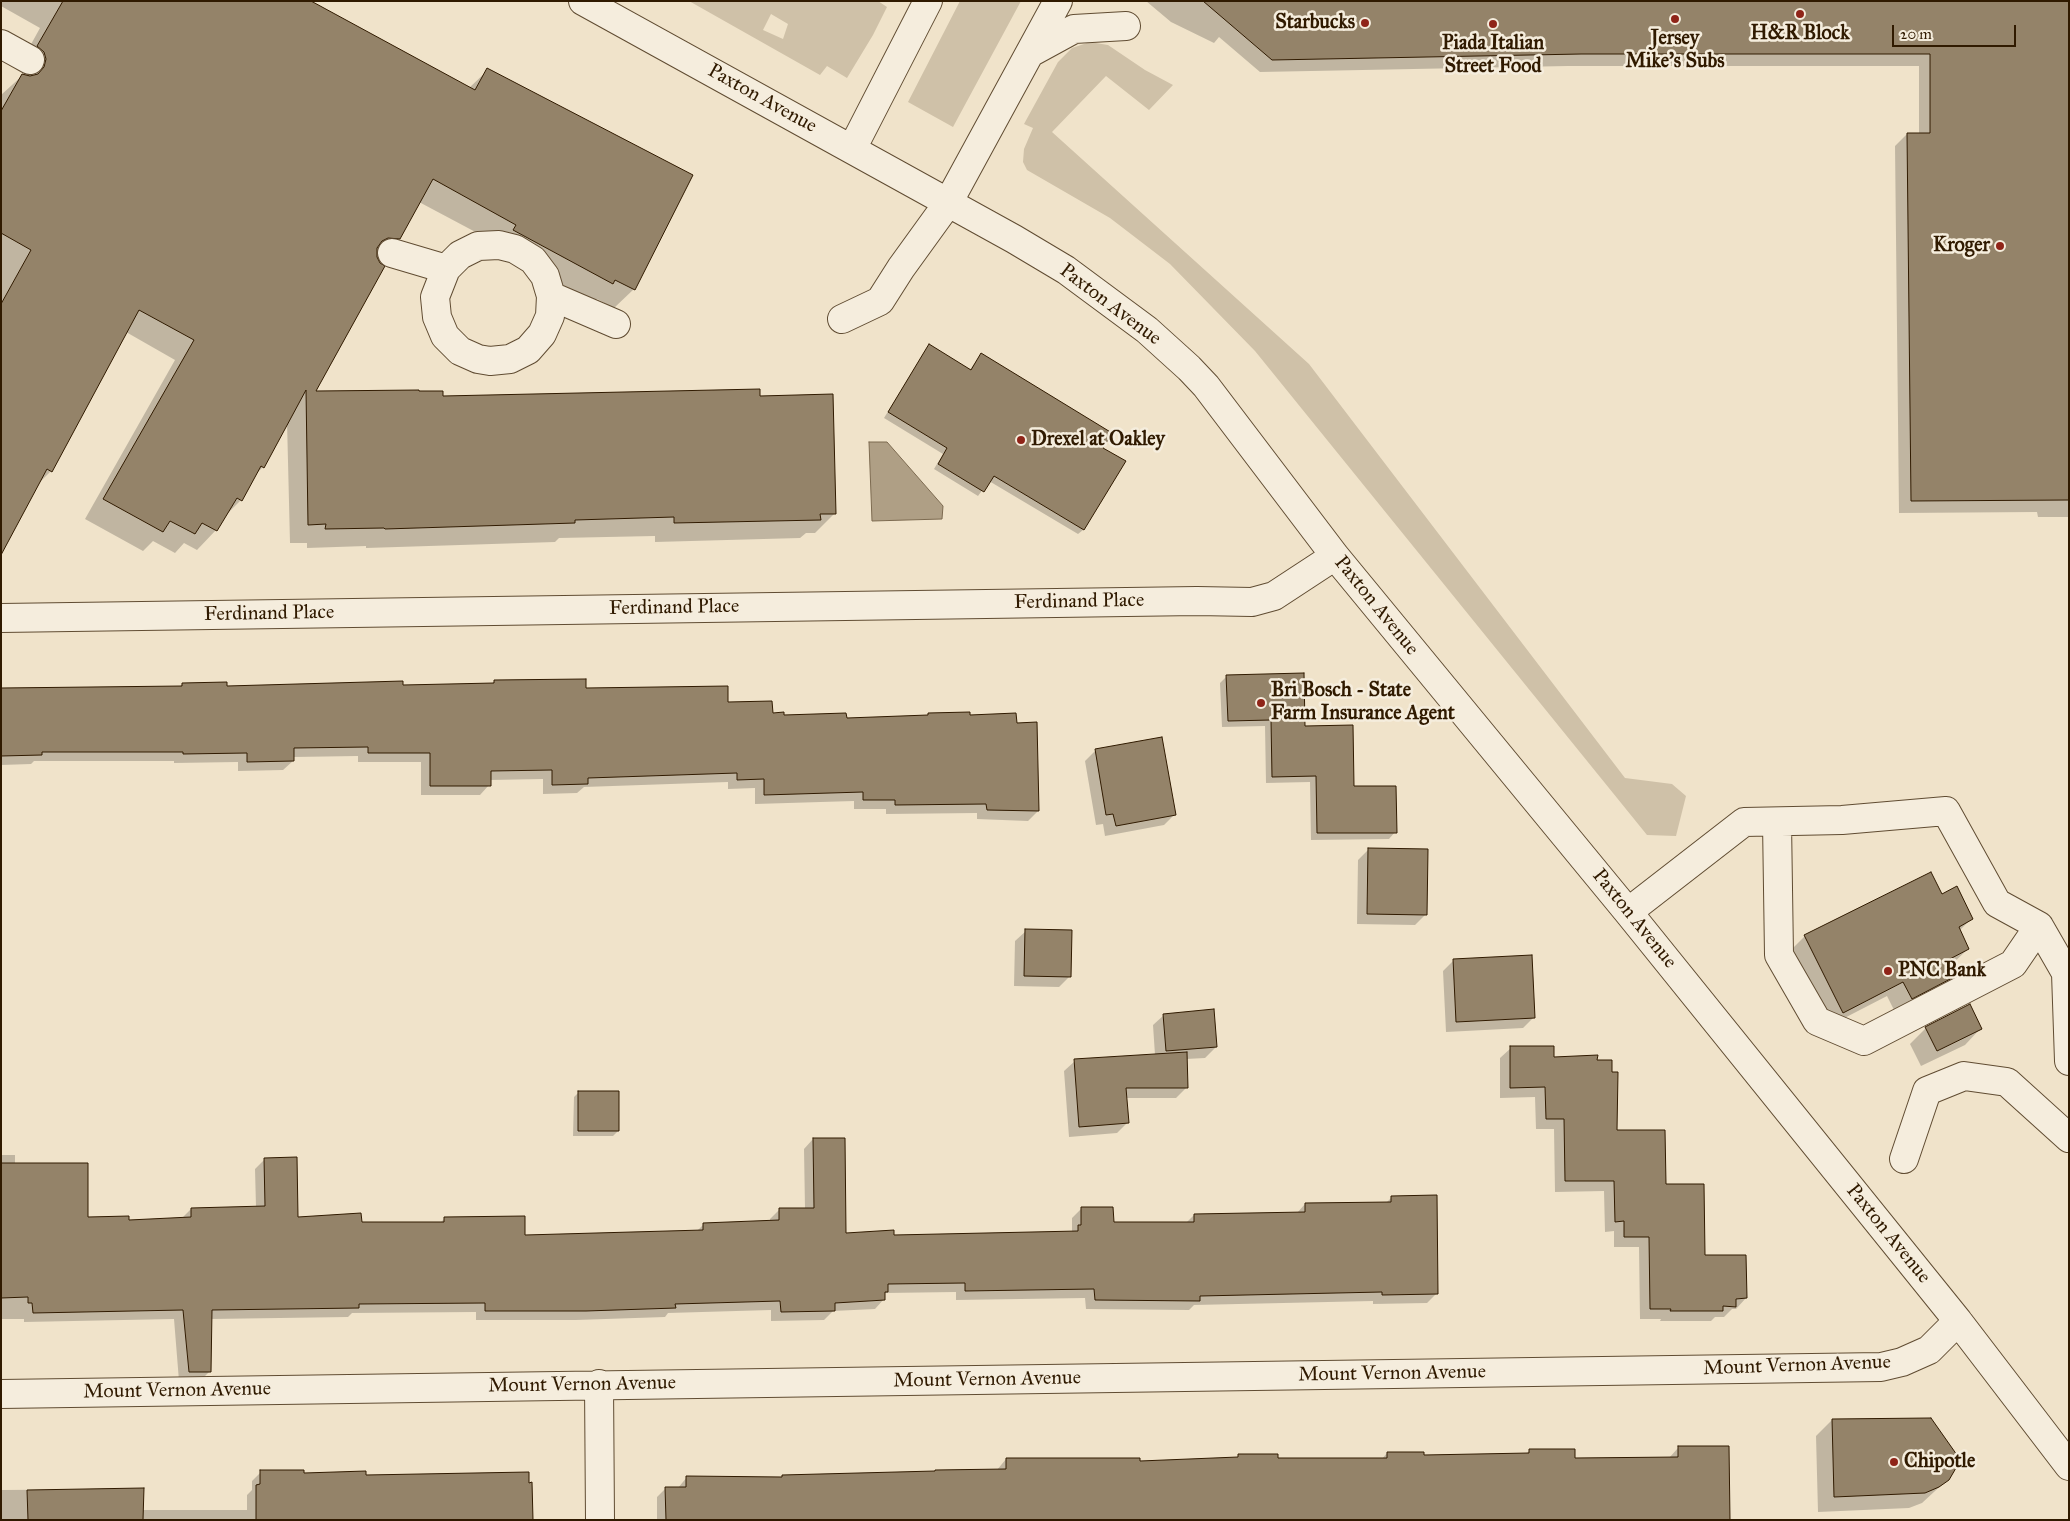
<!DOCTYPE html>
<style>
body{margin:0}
#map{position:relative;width:2070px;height:1521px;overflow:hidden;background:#f0e3ca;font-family:"IM FELL Great Primer",serif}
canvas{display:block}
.frame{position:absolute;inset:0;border:2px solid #301a00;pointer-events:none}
.scale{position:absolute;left:1892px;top:25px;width:124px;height:22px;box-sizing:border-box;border:2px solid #301a00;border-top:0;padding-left:6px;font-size:15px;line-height:18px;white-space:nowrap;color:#301a00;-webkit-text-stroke:4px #f5eddd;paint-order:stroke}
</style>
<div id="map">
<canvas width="2070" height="1521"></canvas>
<div class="frame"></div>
<div class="scale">20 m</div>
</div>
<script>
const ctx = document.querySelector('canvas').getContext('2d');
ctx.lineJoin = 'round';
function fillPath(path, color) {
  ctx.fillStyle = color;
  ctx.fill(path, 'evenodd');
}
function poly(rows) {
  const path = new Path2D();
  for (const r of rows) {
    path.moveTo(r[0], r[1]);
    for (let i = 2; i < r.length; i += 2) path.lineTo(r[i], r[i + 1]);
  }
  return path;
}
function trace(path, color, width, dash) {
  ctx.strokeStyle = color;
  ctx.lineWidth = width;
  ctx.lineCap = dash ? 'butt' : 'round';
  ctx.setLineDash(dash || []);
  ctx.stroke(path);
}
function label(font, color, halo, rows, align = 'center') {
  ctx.font = font + ' "IM FELL Great Primer",serif';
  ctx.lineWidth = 5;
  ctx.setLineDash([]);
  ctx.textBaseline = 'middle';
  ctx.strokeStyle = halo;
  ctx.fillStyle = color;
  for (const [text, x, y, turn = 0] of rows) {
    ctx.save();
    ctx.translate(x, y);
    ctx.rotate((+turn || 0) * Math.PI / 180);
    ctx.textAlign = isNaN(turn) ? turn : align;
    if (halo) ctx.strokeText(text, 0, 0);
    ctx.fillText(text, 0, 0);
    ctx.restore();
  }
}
const green = poly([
 [689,1,878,1,887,7,873,35,847,78,827,66,820,75],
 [771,14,788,24,783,39,763,30],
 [960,1,1021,1,953,127,908,102],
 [1090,42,1108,45,1145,70,1173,85,1149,110,1106,76,1052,132,1309,364,1625,778,1672,784,1686,796,1676,836,1647,835,1255,351,1170,264,1110,218,1027,170,1023,162,1024,149,1033,128,1024,124,1058,62,1072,48]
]);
const water = poly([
 [869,442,887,442,943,506,942,519,872,521,869,442]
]);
const shadow = poly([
 [1,1,309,1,469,88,488,70,634,289,614,308,597,299,593,303,495,249,498,244,419,202,399,238,380,258,376,257,314,392,442,397,758,398,835,513,815,533,806,533,800,538,655,542,655,536,559,538,555,542,366,548,366,546,307,548,307,543,290,543,287,421,263,467,255,475,241,500,224,517,216,530,197,550,184,543,175,553,153,541,143,551,85,519,175,360,126,332,51,471,37,485,1,539,1,95,23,75,26,76,19,66,40,28,1,6],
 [1146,1,2069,1,2069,517,2038,517,2037,512,1899,513,1895,146,1907,134,1919,134,1919,66,1568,66,1260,72,1219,37,1214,43,1171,22],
 [929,346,969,371,981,354,1102,448,1124,462,1083,530,1078,534,989,481,978,496,934,469,943,454,884,418,925,351],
 [1227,676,1303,727,1353,787,1395,832,1389,839,1311,840,1310,782,1266,783,1265,726,1222,727,1220,683],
 [495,681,727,703,783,716,845,719,926,716,928,714,969,716,1038,811,1028,821,977,819,977,813,886,814,886,809,854,809,854,801,755,804,755,788,728,789,728,782,584,787,577,793,543,794,543,779,490,780,489,785,480,795,421,795,421,762,358,762,358,756,293,757,293,761,283,770,238,771,238,762,174,763,174,761,34,761,31,764,1,765,1,688,179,688,182,684,226,687,402,686,491,684],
 [1096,750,1175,814,1164,825,1105,836,1103,824,1096,825,1085,761],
 [1369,849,1426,914,1415,925,1357,924,1358,860],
 [1941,896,1971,919,1959,931,1968,949,1950,966,1955,976,1939,991,1896,1014,1887,996,1827,1027,1789,952,1805,936],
 [1026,931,1070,976,1059,987,1014,986,1015,941],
 [1453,961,1534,1017,1523,1028,1446,1032,1443,971],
 [1164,1015,1216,1047,1205,1058,1186,1059,1187,1087,1176,1098,1125,1098,1127,1123,1117,1133,1069,1137,1064,1071,1075,1061,1155,1055,1153,1025],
 [1926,1028,1980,1029,1965,1045,1921,1066,1910,1044],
 [1511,1048,1553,1058,1596,1062,1616,1132,1665,1185,1704,1257,1746,1298,1736,1309,1732,1309,1724,1317,1715,1317,1711,1321,1660,1321,1661,1319,1640,1319,1639,1247,1614,1247,1614,1231,1605,1232,1604,1191,1555,1192,1554,1129,1536,1129,1535,1097,1500,1098,1500,1058],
 [579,1092,618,1131,613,1136,573,1136,574,1097],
 [813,1139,845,1234,893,1237,1072,1232,1072,1218,1082,1208,1113,1223,1186,1223,1194,1215,1297,1213,1305,1204,1385,1204,1392,1197,1437,1293,1427,1303,1373,1304,1373,1301,1194,1305,1189,1310,1086,1309,1085,1298,956,1300,956,1292,885,1293,884,1299,875,1309,833,1311,824,1320,771,1321,771,1310,668,1313,665,1317,576,1320,476,1320,476,1312,352,1313,348,1317,211,1319,210,1371,200,1381,179,1381,174,1319,24,1322,24,1319,1,1319,1,1155,15,1155,15,1164,86,1219,128,1221,182,1218,191,1209,256,1207,255,1169,265,1159,296,1218,361,1224,440,1223,445,1218,524,1237,697,1231,704,1224,770,1221,770,1219,780,1209,805,1209,804,1149],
 [1832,1420,1948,1479,1922,1503,1909,1508,1818,1512,1816,1436],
 [1678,1448,1728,1520,657,1520,657,1497,666,1488,678,1488,687,1477,781,1478,782,1476,997,1470,1006,1459,1139,1462,1236,1458,1239,1456,1277,1459,1382,1459,1387,1453,1423,1456,1526,1454,1530,1450,1574,1460,1669,1458],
 [261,1472,365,1476,531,1520,1,1520,1,1490,142,1489,142,1510,247,1510,247,1495,252,1490,252,1481]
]);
const building = poly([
 [63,1,311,1,475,90,487,68,693,175,635,290,615,280,613,284,513,230,516,225,433,179,400,239,388,238,382,241,377,248,377,257,380,263,385,266,316,391,419,390,419,391,443,391,443,396,760,389,760,396,833,394,836,514,820,514,821,520,674,523,674,517,575,520,575,523,385,529,384,528,325,529,326,524,308,525,306,390,264,468,261,466,242,501,237,498,217,531,202,523,195,534,170,521,163,532,103,499,194,340,139,310,52,472,47,469,1,555,1,304,31,250,1,233,1,111,22,74,30,76,38,74,44,67,46,59,44,52,37,46,63,1],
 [1203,1,2069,1,2069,500,1911,501,1907,133,1930,133,1930,54,1581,54,1272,60,1203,1],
 [929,344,971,370,981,353,1112,433,1103,448,1126,461,1084,530,994,476,984,492,938,464,947,448,888,412,929,344],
 [1304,673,1305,726,1353,725,1354,786,1396,786,1397,833,1317,833,1316,776,1272,777,1271,720,1228,721,1226,675,1304,673],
 [586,679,586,688,728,686,728,702,772,701,773,713,784,712,784,715,846,713,847,718,928,715,928,713,970,712,970,715,1016,713,1017,723,1037,722,1039,811,987,810,986,804,895,805,895,800,863,800,863,792,764,795,764,779,737,780,737,773,588,778,588,784,552,785,552,770,491,771,491,786,430,786,430,753,368,753,368,747,294,748,294,761,247,762,247,753,183,754,183,752,42,752,42,755,1,756,1,688,182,686,182,683,227,682,227,686,403,681,403,685,494,683,494,680,586,679],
 [1162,737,1176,815,1116,826,1113,814,1106,815,1095,749,1162,737],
 [1368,848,1428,849,1427,915,1367,914,1368,848],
 [1931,872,1942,894,1957,886,1973,919,1959,927,1969,949,1948,960,1956,976,1912,999,1903,982,1843,1013,1804,935,1931,872],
 [1025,929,1072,930,1071,977,1024,976,1025,929],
 [1532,955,1535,1018,1456,1022,1453,959,1532,955],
 [1970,1004,1982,1029,1937,1051,1925,1027,1970,1004],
 [1214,1009,1217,1047,1166,1051,1163,1014,1214,1009],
 [1510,1046,1554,1046,1554,1057,1598,1055,1597,1060,1612,1060,1612,1072,1618,1072,1617,1130,1665,1130,1666,1184,1704,1184,1705,1255,1746,1255,1747,1298,1736,1299,1736,1307,1723,1306,1723,1311,1670,1311,1671,1309,1650,1309,1649,1237,1624,1237,1624,1221,1615,1222,1614,1181,1565,1181,1564,1119,1546,1119,1545,1087,1510,1088,1510,1046],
 [1187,1052,1188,1088,1126,1088,1129,1123,1079,1127,1074,1059,1187,1052],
 [578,1091,619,1091,619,1131,578,1131,578,1091],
 [813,1138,845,1138,846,1233,894,1230,894,1235,1078,1231,1078,1225,1081,1225,1081,1207,1113,1207,1114,1222,1194,1222,1194,1214,1305,1212,1305,1203,1391,1202,1391,1196,1437,1195,1438,1294,1382,1295,1382,1292,1200,1296,1200,1301,1095,1300,1094,1289,965,1291,965,1283,888,1284,888,1292,885,1292,885,1300,835,1303,835,1311,781,1312,780,1301,675,1304,676,1308,586,1311,485,1311,485,1303,359,1304,359,1308,212,1310,211,1372,189,1372,183,1310,33,1313,32,1303,28,1303,28,1297,1,1298,1,1163,88,1163,88,1217,129,1216,129,1220,191,1217,191,1208,265,1206,264,1158,297,1157,298,1217,361,1213,362,1222,444,1222,444,1217,525,1216,525,1235,703,1230,703,1223,779,1220,779,1208,814,1208,813,1138],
 [1931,1418,1957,1455,1956,1468,1949,1480,1939,1487,1925,1493,1834,1497,1832,1419,1931,1418],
 [1678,1446,1729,1446,1730,1520,666,1520,665,1487,686,1487,686,1476,782,1477,782,1475,935,1471,935,1470,1006,1469,1006,1458,1140,1458,1140,1461,1238,1457,1238,1454,1278,1454,1278,1458,1387,1458,1387,1452,1424,1452,1424,1455,1529,1453,1529,1449,1575,1449,1575,1458,1678,1457,1678,1446],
 [260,1470,304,1470,304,1473,366,1471,366,1475,529,1472,529,1483,532,1482,533,1520,256,1520,256,1485,260,1484,260,1470],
 [144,1488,143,1520,28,1520,27,1490,144,1488]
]);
const minor = poly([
 [583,1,1014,239,1066,270,1147,330,1189,368,1206,386,1335,556,1628,912,1958,1321,2069,1466],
 [1,44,30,60],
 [1030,53,1074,29,1126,26],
 [852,149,928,1],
 [392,253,446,269],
 [551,296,550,316,542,334,528,350,510,359,490,361,478,359,460,351,445,336,437,317,435,297,446,269,460,255,478,246,499,245,515,249,533,260,545,276,551,296,616,324],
 [842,319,880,301,901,268,948,203,1058,1],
 [1,618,1197,601,1252,602,1274,596,1335,556],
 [1777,822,1779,955,1817,1021,1864,1041,2013,964,2039,926],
 [1628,912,1744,822,1842,820,1946,811,1997,903,2039,926,2066,973,2069,1061],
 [1904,1159,1927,1091,1964,1076,2007,1082,2069,1138],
 [599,1384,600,1520],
 [1,1394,1881,1367,1902,1362,1929,1350,1958,1321]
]);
const markers = [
 [1800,14,5,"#8f2418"],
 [1675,19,5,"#8f2418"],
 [1365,23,5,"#8f2418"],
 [1493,24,5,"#8f2418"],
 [2000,246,5,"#8f2418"],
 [1021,440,5,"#8f2418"],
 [1261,703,5,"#8f2418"],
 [1888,971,5,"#8f2418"],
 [1894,1462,5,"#8f2418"]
];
const poiNames = [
 ["Starbucks",1355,23,"right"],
 ["H&R Block",1800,34,"center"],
 ["Jersey",1675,39,"center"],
 ["Mike's Subs",1675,62,"center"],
 ["Piada Italian",1493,44,"center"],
 ["Street Food",1493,67,"center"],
 ["Kroger",1990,246,"right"],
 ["Drexel at Oakley",1031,440],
 ["Bri Bosch - State",1271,691],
 ["Farm Insurance Agent",1271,714],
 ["PNC Bank",1898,971],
 ["Chipotle",1904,1462]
];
const streetNames = [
 ["Paxton Avenue",762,99,29],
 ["Paxton Avenue",1110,305,37],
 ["Ferdinand Place",1079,602,-1],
 ["Paxton Avenue",1376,606,51],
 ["Ferdinand Place",674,608,-1],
 ["Ferdinand Place",269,614,-1],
 ["Paxton Avenue",1634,919,51],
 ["Paxton Avenue",1888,1234,51],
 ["Mount Vernon Avenue",1797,1366,-2],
 ["Mount Vernon Avenue",1392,1374,-1],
 ["Mount Vernon Avenue",987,1380,-1],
 ["Mount Vernon Avenue",582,1385,-1],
 ["Mount Vernon Avenue",177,1391,-1]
];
fillPath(green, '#cfc1a8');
fillPath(water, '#af9f85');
trace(water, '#7c6a50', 1);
fillPath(shadow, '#0003');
fillPath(building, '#948369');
trace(building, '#301a00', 1);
trace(minor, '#604c32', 30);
trace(minor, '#f5eddd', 28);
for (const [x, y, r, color] of markers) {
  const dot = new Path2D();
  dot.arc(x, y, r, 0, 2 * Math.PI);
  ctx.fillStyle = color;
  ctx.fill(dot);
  trace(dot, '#f5eddd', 2);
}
label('bold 20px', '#301a00', '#f5eddd', poiNames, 'left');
label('20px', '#301a00', '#f5eddd', streetNames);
</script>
